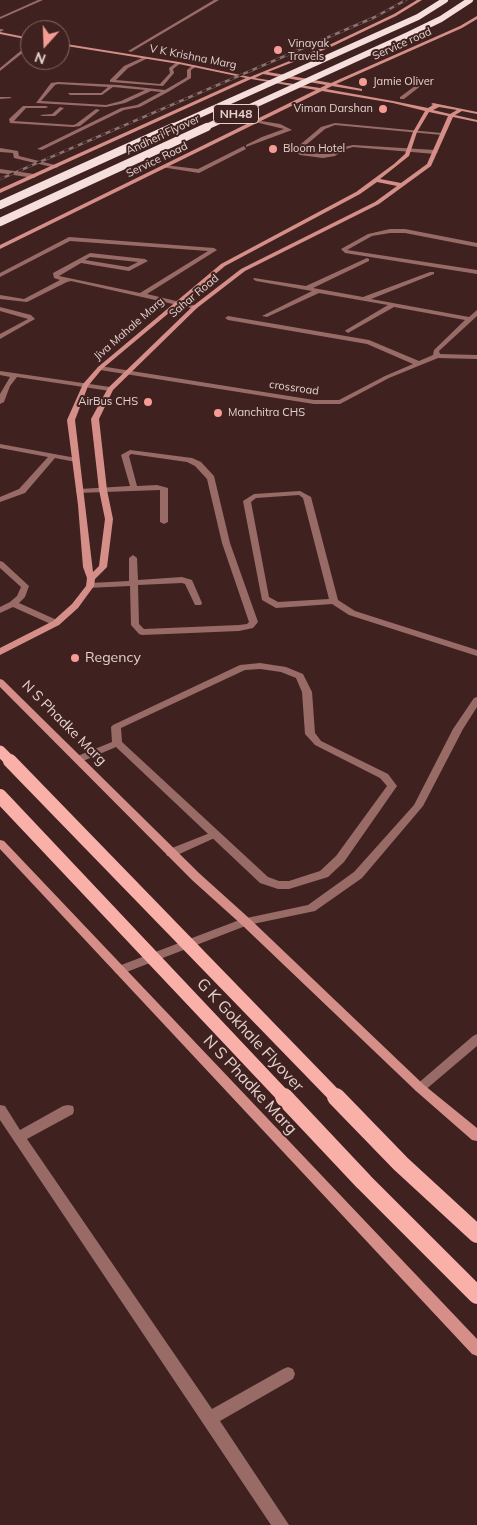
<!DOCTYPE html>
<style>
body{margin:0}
#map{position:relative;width:477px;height:1525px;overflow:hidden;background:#3f2220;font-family:Mulish,sans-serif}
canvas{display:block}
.north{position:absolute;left:20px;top:20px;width:50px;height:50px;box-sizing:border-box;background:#3f2220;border:1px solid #816866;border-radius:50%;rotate:200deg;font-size:14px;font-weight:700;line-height:20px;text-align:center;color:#e5d2cf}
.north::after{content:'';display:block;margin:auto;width:18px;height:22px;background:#f59c94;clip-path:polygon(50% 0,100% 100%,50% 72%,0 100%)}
</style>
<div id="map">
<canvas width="477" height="1525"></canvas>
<div class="north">N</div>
</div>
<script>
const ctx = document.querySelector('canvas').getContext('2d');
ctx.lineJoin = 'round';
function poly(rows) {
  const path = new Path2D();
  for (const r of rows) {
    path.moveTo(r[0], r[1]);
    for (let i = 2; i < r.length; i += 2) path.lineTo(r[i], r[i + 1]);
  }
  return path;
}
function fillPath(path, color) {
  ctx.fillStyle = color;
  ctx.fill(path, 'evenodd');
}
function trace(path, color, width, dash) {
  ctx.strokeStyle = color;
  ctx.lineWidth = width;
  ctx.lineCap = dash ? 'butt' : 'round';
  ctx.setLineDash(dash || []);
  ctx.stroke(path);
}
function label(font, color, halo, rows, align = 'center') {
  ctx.font = font + ' Mulish,sans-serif';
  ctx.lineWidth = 4;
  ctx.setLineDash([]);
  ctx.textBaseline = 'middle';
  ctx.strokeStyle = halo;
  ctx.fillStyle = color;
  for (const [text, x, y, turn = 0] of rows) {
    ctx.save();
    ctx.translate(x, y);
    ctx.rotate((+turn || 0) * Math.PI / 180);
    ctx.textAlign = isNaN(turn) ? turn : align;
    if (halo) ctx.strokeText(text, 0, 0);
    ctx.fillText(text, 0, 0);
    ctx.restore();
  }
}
const lane = poly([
 [29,44,30,44,30,47,0,71,0,68,29,44],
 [144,57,148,58,128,68,116,80,160,84,170,73,169,68,177,62,181,63,173,69,174,73,163,86,110,82,110,80,124,66,144,57],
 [423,80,427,81,404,99,400,99,400,97,423,80],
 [0,97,10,97,12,98,0,99,0,97],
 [244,146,246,149,199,173,161,167,164,165,198,169,244,146],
 [0,148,18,151,19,156,59,166,56,168,14,158,13,153,0,152,0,148],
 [0,169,34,174,37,176,34,178,0,173,0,169],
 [260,663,286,667,303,674,312,692,315,733,321,741,388,774,397,786,344,862,328,877,289,889,278,889,260,883,116,747,83,761,79,762,74,759,75,757,112,742,111,727,113,725,240,665,260,663],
 [260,669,281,672,296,678,302,692,305,734,315,745,380,778,387,786,336,856,320,871,289,881,279,881,268,877,122,742,121,728,245,670,260,669]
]);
const street = poly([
 [38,0,43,0,0,19,0,17,38,0],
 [214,0,219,0,131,52,128,51,214,0],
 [0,29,2,29,4,30,0,32,0,29],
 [193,65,197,66,191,70,191,78,168,92,140,107,124,110,42,150,37,149,121,108,137,105,161,92,151,91,125,103,106,107,36,103,51,83,58,82,119,85,165,90,184,79,187,77,187,70,193,65],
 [58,84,108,87,101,93,68,93,70,95,102,95,113,87,145,90,121,101,106,105,41,101,55,85,58,84],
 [23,106,46,106,48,107,46,108,26,108,14,121,73,125,76,124,96,109,100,110,80,126,73,127,10,123,9,119,23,106],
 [60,107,64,108,55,116,42,116,40,115,52,114,60,107],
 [255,120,280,124,292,130,246,147,246,145,262,137,284,129,255,122,255,120],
 [335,123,442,133,444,134,442,135,335,125,325,129,300,150,302,152,323,154,332,154,339,148,353,145,435,150,438,152,435,154,353,147,343,150,335,156,323,158,300,155,295,151,295,149,321,127,335,123],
 [390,229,405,229,477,243,477,247,405,233,390,233,372,236,347,250,477,270,477,274,345,253,341,249,368,234,390,229],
 [69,237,214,248,217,250,147,294,197,306,197,308,195,309,71,281,67,282,27,302,0,299,0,295,24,299,60,280,54,278,53,273,90,253,145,259,148,261,129,271,81,263,59,276,140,293,208,251,70,241,0,277,0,273,69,237],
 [90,257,138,262,128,267,85,260,90,257],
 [367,258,369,259,369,261,313,288,363,297,430,272,434,272,434,274,371,299,469,317,477,310,477,316,439,351,440,354,477,355,477,359,438,358,389,378,340,404,314,404,100,370,97,368,100,366,314,400,339,400,385,376,413,364,367,344,228,320,225,318,228,316,369,340,419,361,433,355,434,350,465,320,394,307,348,333,345,331,346,330,388,305,319,293,267,317,262,316,312,291,256,281,253,279,254,278,306,286,367,258],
 [0,307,31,315,35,319,0,339,0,334,28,319,0,311,0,307],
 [0,371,110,387,113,389,110,391,17,377,10,386,4,402,0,404,0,394,10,377,0,375,0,371],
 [0,444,76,458,80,460,76,462,55,458,25,493,0,502,0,497,19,489,48,457,0,448,0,444],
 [130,450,192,458,201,462,214,476,230,543,258,622,253,628,239,631,142,635,139,634,131,625,130,586,87,588,86,586,90,583,129,581,129,558,133,555,137,558,138,580,182,577,192,580,202,603,201,605,195,605,185,584,182,583,138,585,139,624,144,629,239,625,247,624,249,622,222,543,207,479,195,466,187,462,131,454,129,456,137,486,157,485,168,488,168,522,164,524,160,522,160,490,77,493,76,491,80,489,130,486,121,455,130,450],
 [300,491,311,497,338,600,355,611,477,650,477,656,349,615,332,604,276,608,262,600,243,501,254,494,300,491],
 [299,495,303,498,329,599,278,602,269,597,251,502,256,498,299,495],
 [0,561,3,562,29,586,25,597,19,603,59,621,60,623,59,625,53,625,13,607,0,613,0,607,10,602,17,596,21,587,0,568,0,561],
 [477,697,477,707,463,729,423,806,362,878,315,911,248,925,124,973,116,973,114,970,116,967,242,919,308,905,354,872,414,805,453,729,474,698,477,697],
 [215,831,220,834,219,836,175,856,167,856,166,853,167,850,215,831],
 [477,1034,477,1046,424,1091,420,1093,416,1091,414,1088,416,1085,473,1036,477,1034],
 [0,1105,5,1106,20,1130,63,1106,68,1105,73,1106,74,1110,73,1114,27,1139,212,1409,283,1369,288,1367,293,1369,295,1374,293,1379,220,1421,289,1525,271,1525,0,1120,0,1105]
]);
const secondary = poly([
 [417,0,422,0,396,16,331,47,268,72,331,83,460,26,477,16,477,19,462,28,336,84,362,89,362,91,332,86,326,89,393,101,428,108,433,105,431,104,433,103,477,112,477,114,462,111,455,115,477,120,477,122,453,117,431,166,379,204,245,271,197,308,113,390,99,419,107,490,113,519,107,567,95,579,94,586,78,608,59,625,0,655,0,648,53,621,72,604,86,586,87,578,83,567,78,505,67,420,83,384,98,367,221,264,356,192,394,164,405,154,413,132,425,111,393,103,322,91,0,249,0,245,316,90,251,79,0,193,0,189,246,78,179,64,60,45,60,43,179,62,250,77,329,45,394,14,417,0],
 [263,74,326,85,320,88,255,78,263,74],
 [439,107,457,110,450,114,433,110,439,107],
 [429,112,448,116,427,164,401,183,380,179,409,156,417,132,429,112],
 [377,182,397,186,375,202,241,269,193,306,108,388,91,419,99,490,105,519,99,566,93,572,75,420,88,386,102,369,225,266,360,194,377,182],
 [0,32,30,38,30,40,0,34,0,32],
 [0,679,3,680,200,874,250,919,424,1085,477,1128,477,1141,472,1140,416,1091,242,925,192,880,0,687,0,679],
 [0,840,4,841,477,1339,477,1356,472,1354,0,849,0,840]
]);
const rail = poly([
 [0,179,375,17,406,0]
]);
const primaryBridgeFar2 = poly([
 [0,751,11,762]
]);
const primaryBridgeFar1 = poly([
 [10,761,337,1098],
 [0,796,285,1098]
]);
const primaryBridge = poly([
 [284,1097,364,1182,477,1295],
 [336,1097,401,1164,477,1234]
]);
const highwayBridgeFar1 = poly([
 [170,128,418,17,445,0],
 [204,128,408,35,441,19,470,0]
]);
const highwayBridge = poly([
 [0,205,173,127],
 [0,222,207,127]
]);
const markers = [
 [278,50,5,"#f59c94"],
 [363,82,5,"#f59c94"],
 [383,109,5,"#f59c94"],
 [273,149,5,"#f59c94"],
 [148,402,5,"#f59c94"],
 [218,413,5,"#f59c94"],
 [75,658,5,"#f59c94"]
];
const farPoinames = [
 ["Vinayak",288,44],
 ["Travels",288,57],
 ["Jamie Oliver",373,82],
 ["Viman Darshan",373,109,"right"],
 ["Bloom Hotel",283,149],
 ["AirBus CHS",138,402,"right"],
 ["Manchitra CHS",228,413]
];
const farStreetnames = [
 ["Service road",402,44,-24],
 ["V K Krishna Marg",193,57,11],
 ["Andheri Flyover",163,135,-25],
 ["Service Road",157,160,-26],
 ["Sahar Road",194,296,-40],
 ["Jiva Mahale Marg",129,329,-41],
 ["crossroad",294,388,8]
];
const shields = [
 [236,114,45]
];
const shieldNames = [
 ["NH48",236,114]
];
const poiNames = [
 ["Regency",85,658]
];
const streetNames = [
 ["N S Phadke Marg",64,723,45]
];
const nearStreetnames = [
 ["G K Gokhale Flyover",250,1035,47],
 ["N S Phadke Marg",250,1085,47]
];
fillPath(lane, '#986b67');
fillPath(street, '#986b67');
fillPath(secondary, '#d58f88');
trace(rail, '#8b7270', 2.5);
trace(rail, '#3f2220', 2, [5]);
trace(primaryBridgeFar2, '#f9b0a9', 11);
trace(primaryBridgeFar1, '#f9b0a9', 14);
trace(primaryBridge, '#f9b0a9', 18);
trace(highwayBridgeFar1, '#f5dedb', 6);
trace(highwayBridge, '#f5dedb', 8);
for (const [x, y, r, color] of markers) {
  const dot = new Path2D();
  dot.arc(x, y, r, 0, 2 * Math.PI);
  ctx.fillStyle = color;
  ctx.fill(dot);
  trace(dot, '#3f2220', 2);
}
label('11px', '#e5d2cf', '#3f2220', farPoinames, 'left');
label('11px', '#e5d2cf', '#3f2220', farStreetnames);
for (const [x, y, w] of shields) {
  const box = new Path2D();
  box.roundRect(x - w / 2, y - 9.5, w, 19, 4);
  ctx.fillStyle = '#3f2220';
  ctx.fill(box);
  trace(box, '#e5d2cf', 1);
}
label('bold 12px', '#e5d2cf', null, shieldNames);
label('14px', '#e5d2cf', '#3f2220', poiNames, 'left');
label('14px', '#e5d2cf', '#3f2220', streetNames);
label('16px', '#e5d2cf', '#3f2220', nearStreetnames);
</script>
